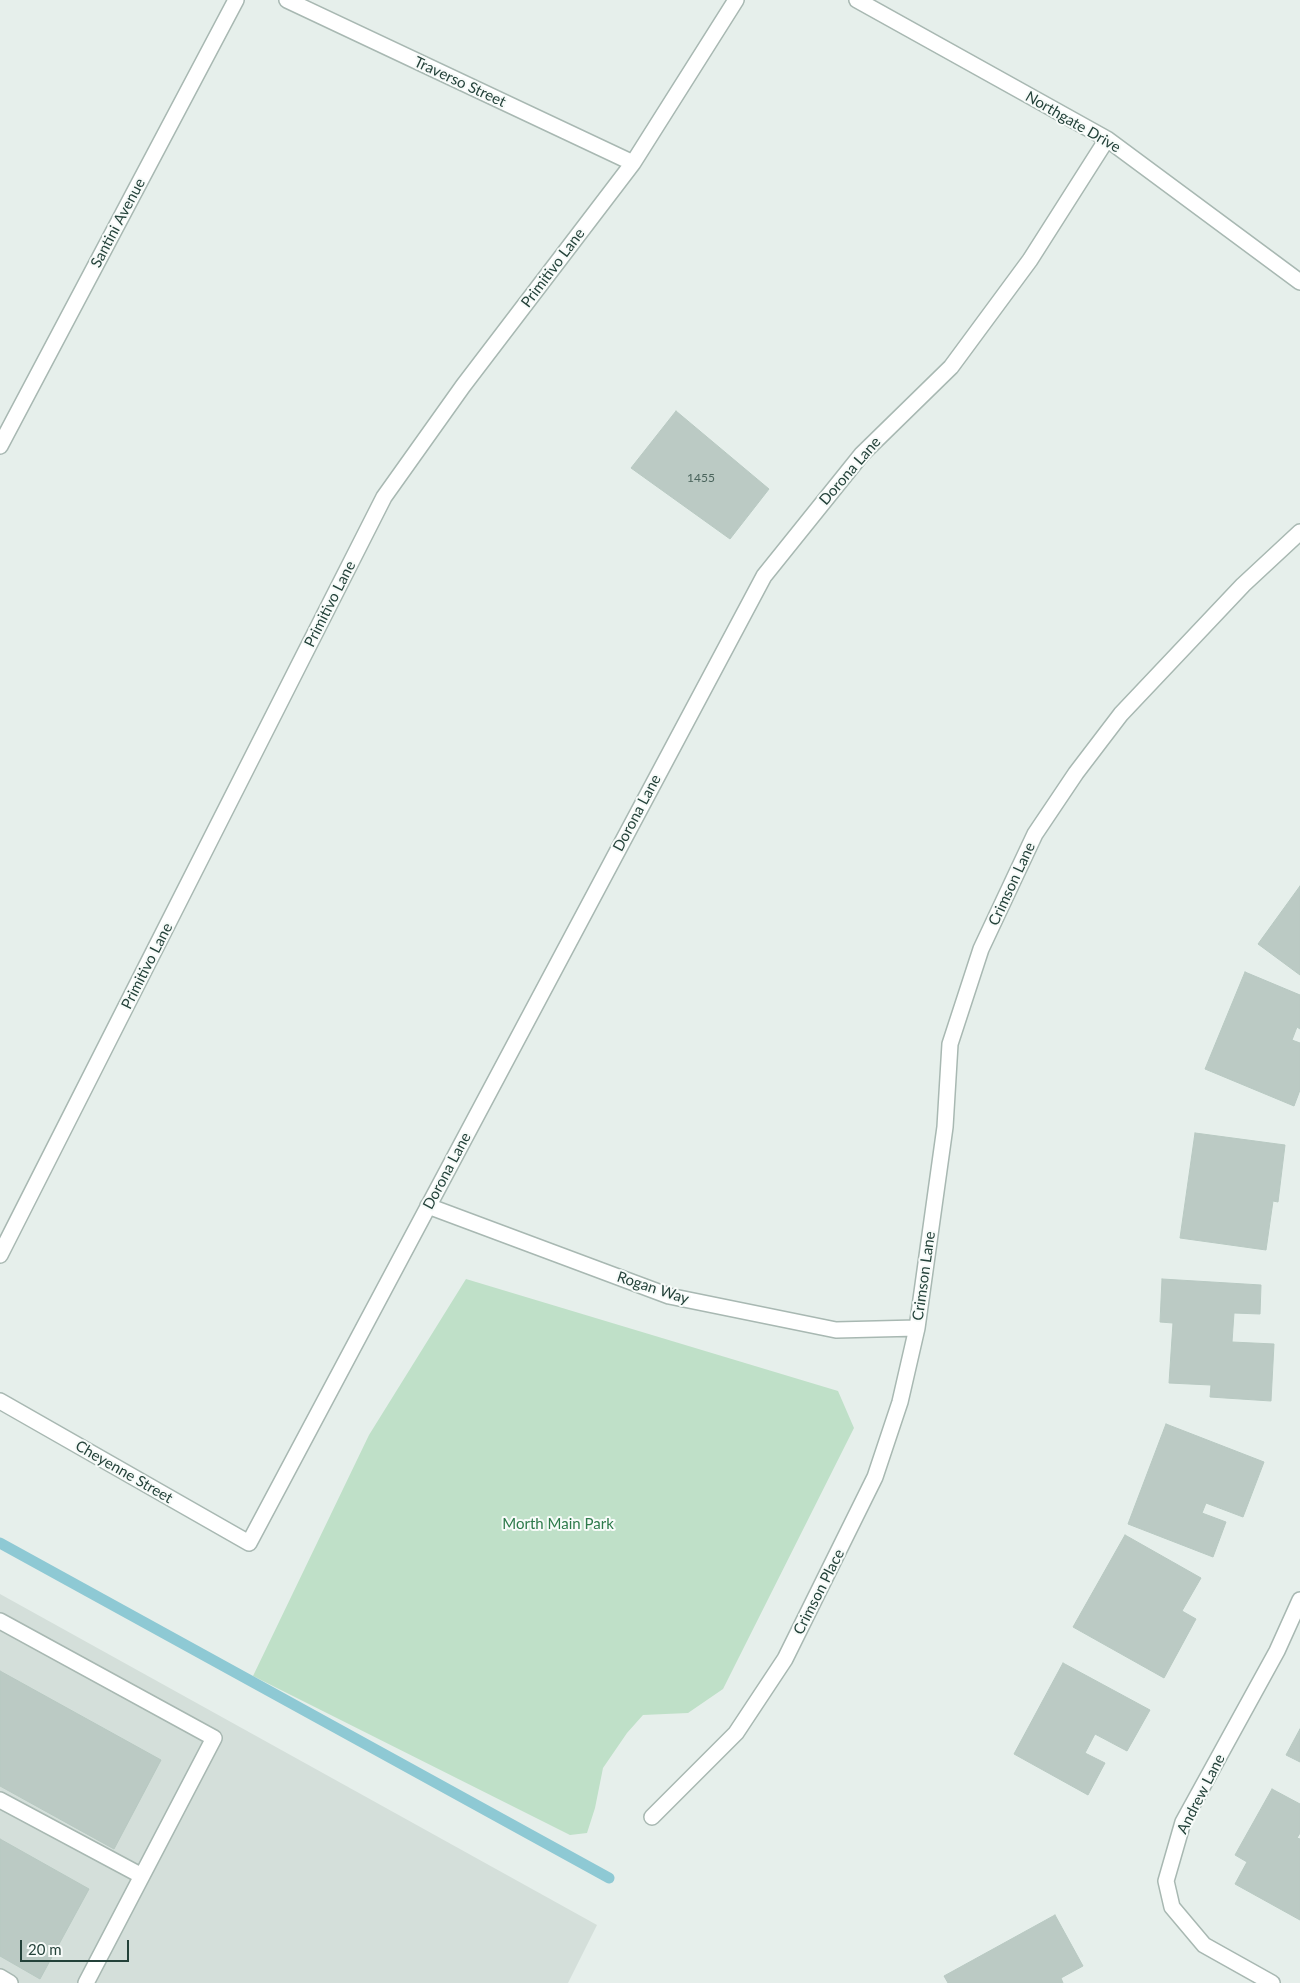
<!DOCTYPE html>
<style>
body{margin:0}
#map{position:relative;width:1300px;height:1983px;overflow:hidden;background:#e6efeb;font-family:Lato,sans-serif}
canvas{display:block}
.scale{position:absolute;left:20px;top:1940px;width:109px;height:22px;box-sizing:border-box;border:2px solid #24423a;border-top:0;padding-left:6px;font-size:15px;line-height:18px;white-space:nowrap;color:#24423a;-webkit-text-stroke:4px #f7fbf9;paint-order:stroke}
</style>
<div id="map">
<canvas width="1300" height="1983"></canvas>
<div class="scale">20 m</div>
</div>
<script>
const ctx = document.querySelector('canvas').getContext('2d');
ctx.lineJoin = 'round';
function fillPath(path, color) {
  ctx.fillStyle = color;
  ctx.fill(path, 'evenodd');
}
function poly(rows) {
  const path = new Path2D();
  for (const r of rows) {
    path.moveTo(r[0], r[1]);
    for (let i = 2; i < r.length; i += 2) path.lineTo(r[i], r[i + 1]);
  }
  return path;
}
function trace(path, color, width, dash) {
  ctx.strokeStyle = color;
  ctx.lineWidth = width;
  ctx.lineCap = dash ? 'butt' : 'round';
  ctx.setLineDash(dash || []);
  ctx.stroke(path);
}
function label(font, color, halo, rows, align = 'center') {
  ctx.font = font + ' Lato,sans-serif';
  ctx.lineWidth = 4;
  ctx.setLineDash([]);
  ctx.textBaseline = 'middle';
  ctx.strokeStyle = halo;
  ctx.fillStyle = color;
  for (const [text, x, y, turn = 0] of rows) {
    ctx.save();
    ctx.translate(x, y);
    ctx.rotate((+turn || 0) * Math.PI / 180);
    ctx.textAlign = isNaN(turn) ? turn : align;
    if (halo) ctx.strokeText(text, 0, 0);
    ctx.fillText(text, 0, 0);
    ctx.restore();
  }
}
const built = poly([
 [0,1594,597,1925,568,1983,0,1983]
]);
const green = poly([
 [466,1279,838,1391,854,1428,723,1689,688,1713,643,1715,627,1733,603,1768,595,1808,587,1833,570,1835,253,1676,369,1435]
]);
const stream = poly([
 [0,1543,609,1878]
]);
const building = poly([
 [676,411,769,489,730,539,631,468,676,411],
 [1300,886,1300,975,1258,944,1300,886],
 [1245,972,1300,995,1300,1029,1297,1027,1292,1040,1300,1043,1300,1090,1294,1106,1205,1069,1245,972],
 [1195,1133,1285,1145,1278,1202,1273,1201,1266,1250,1180,1238,1195,1133],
 [1162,1279,1261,1285,1260,1314,1234,1313,1232,1342,1274,1344,1271,1401,1210,1397,1211,1385,1169,1383,1173,1323,1160,1322,1162,1279],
 [1166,1424,1264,1462,1243,1517,1206,1503,1202,1513,1226,1522,1213,1557,1128,1524,1166,1424],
 [1125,1535,1201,1578,1182,1611,1196,1619,1164,1678,1073,1627,1125,1535],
 [1063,1663,1150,1710,1127,1751,1095,1734,1085,1753,1105,1763,1088,1795,1014,1754,1063,1663],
 [0,1671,161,1760,114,1849,0,1786,0,1671],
 [1300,1729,1300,1762,1286,1755,1300,1729],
 [1272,1789,1300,1804,1300,1833,1297,1838,1300,1839,1300,1920,1235,1884,1247,1862,1235,1855,1272,1789],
 [0,1839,89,1889,40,1979,0,1956,0,1839],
 [1055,1915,1083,1966,1061,1978,1063,1983,948,1983,944,1976,1055,1915]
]);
const service = poly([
 [0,1621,214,1738,86,1983],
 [0,1800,142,1876],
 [0,1977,10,1983]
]);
const minor = poly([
 [287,0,633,163],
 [857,0,1107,139,1300,282],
 [0,446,236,0],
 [428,1206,669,1296,836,1330,917,1328],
 [0,1255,384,497,463,386,633,163,736,0],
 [0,1401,249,1543,764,576,862,454,951,367,1030,260,1107,139],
 [652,1817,736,1733,785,1659,875,1477,900,1402,917,1328,945,1127,950,1044,981,949,1035,834,1076,773,1121,714,1243,585,1300,532],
 [1272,1983,1204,1945,1172,1907,1166,1881,1183,1822,1277,1651,1300,1600]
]);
const numberNames = [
 ["1455",701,478]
];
const streetNames = [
 ["Traverso Street",460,82,25],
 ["Northgate Drive",1073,122,30],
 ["Santini Avenue",118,223,-62],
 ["Primitivo Lane",553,268,-53],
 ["Dorona Lane",850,471,-49],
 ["Primitivo Lane",330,604,-63],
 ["Dorona Lane",637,813,-62],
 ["Crimson Lane",1012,884,-65],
 ["Primitivo Lane",147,966,-63],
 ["Dorona Lane",447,1171,-62],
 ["Crimson Lane",924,1276,-82],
 ["Rogan Way",653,1288,18],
 ["Cheyenne Street",124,1472,30],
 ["Crimson Place",819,1592,-63],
 ["Andrew Lane",1201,1794,-63]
];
const parkNames = [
 ["Morth Main Park",558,1524]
];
fillPath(built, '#d4dfda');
fillPath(green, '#bfe0c8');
trace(stream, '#8ec9d4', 11);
fillPath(building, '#bbcac4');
trace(building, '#b8c9c2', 1);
trace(service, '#a8b8b2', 18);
trace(minor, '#a8b8b2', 18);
trace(service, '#fff', 15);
trace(minor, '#fff', 15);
label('12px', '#4a645c', null, numberNames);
label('15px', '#24423a', '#f7fbf9', streetNames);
label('15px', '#2d7a4b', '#f7fbf9', parkNames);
</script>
